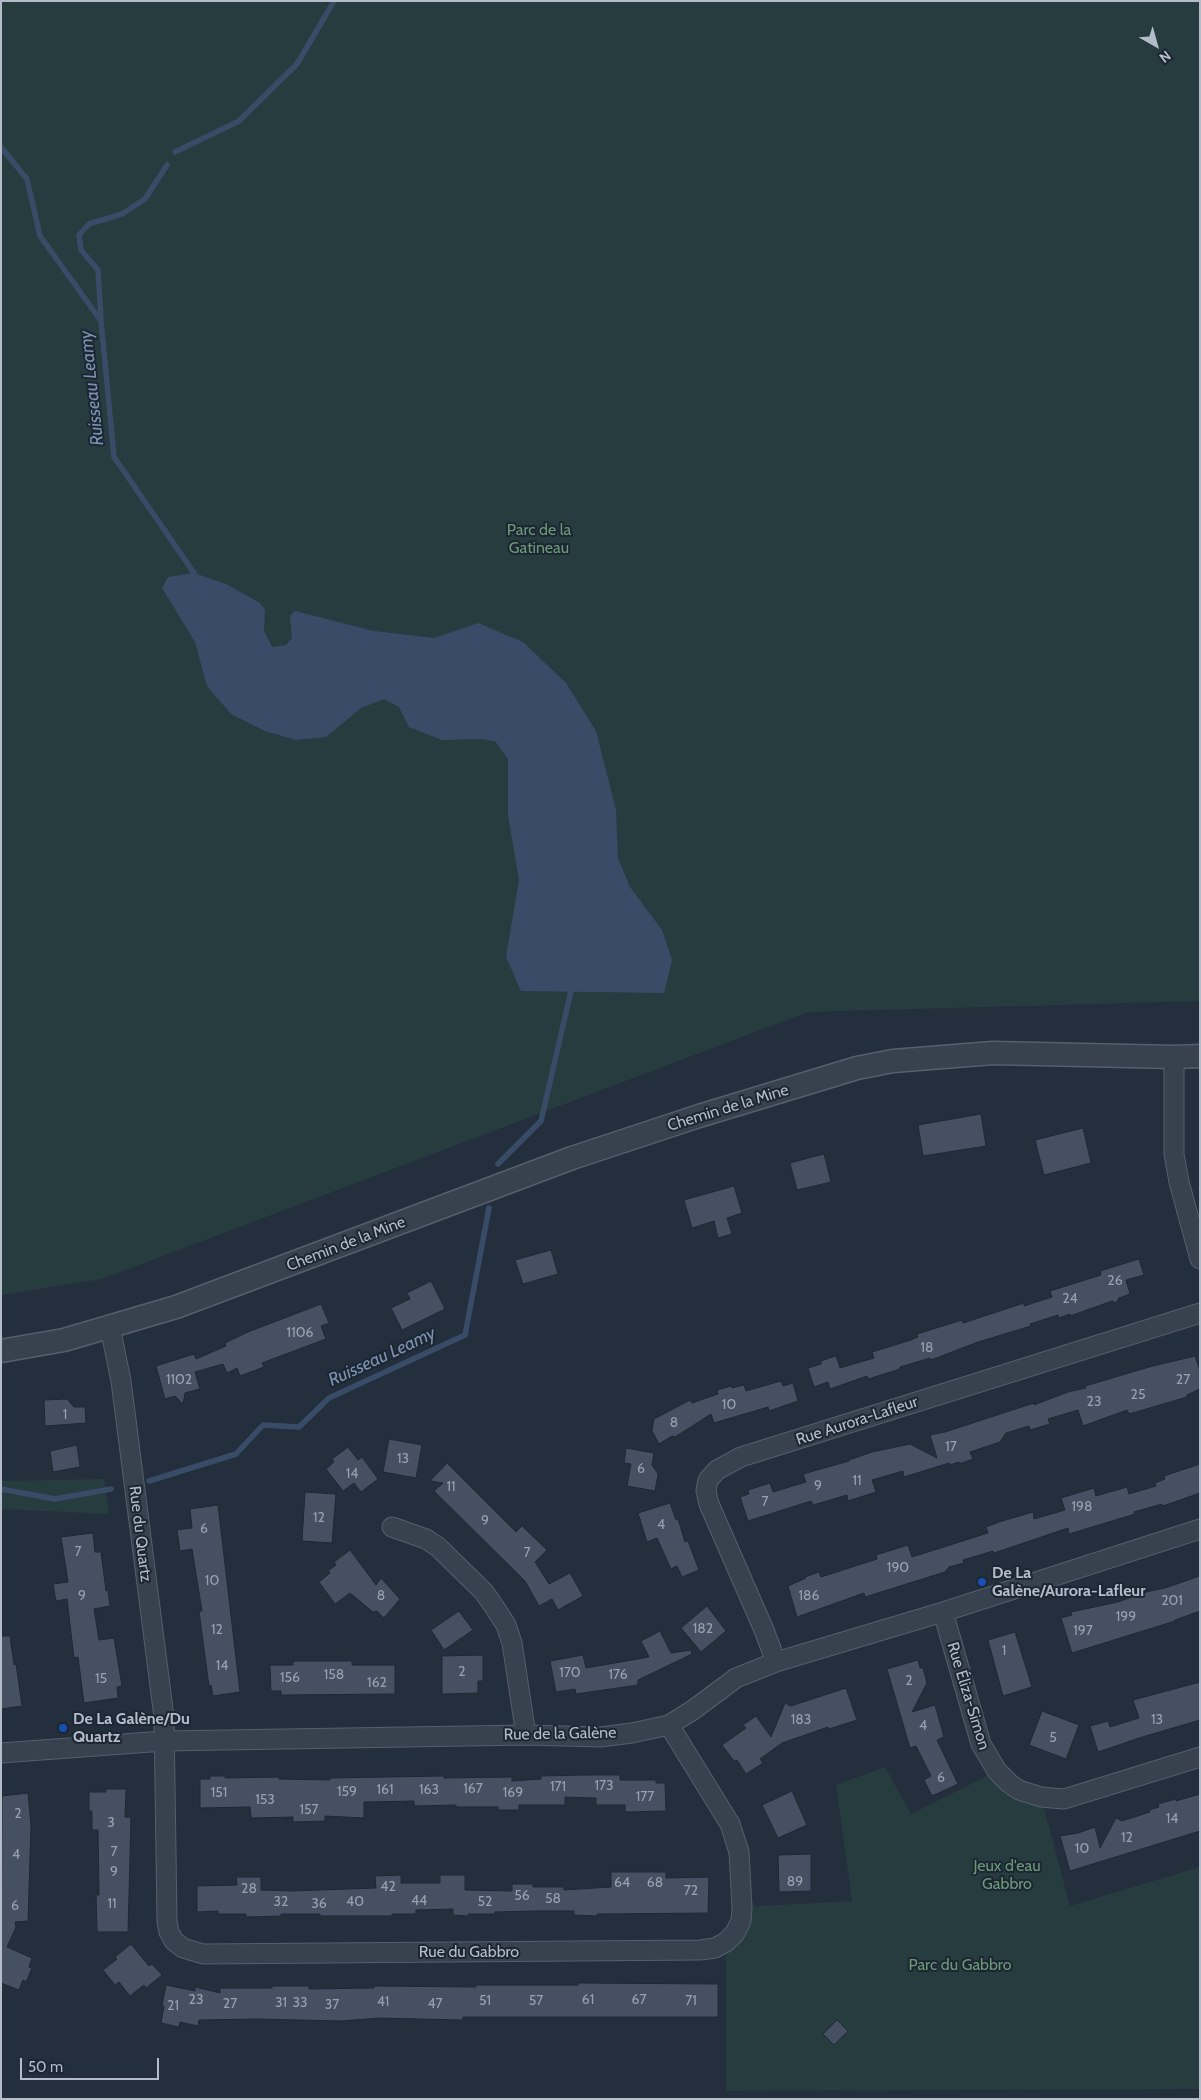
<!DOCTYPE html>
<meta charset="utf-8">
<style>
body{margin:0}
#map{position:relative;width:1201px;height:2100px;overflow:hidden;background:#242f3e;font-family:Cabin,sans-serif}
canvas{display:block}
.frame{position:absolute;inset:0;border:2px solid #b4bcc9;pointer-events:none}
.north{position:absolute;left:1131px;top:20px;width:50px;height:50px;-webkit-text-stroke:4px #1d2633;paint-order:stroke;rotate:142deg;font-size:14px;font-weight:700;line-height:20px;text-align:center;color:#b4bcc9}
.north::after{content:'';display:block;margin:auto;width:18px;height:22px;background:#b4bcc9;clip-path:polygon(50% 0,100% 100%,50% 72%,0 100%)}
.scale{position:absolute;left:20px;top:2058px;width:139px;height:22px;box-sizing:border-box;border:2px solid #b4bcc9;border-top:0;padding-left:6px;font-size:15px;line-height:18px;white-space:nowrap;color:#b4bcc9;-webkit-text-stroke:4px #1d2633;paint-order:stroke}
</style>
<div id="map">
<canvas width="1201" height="2100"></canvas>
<div class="frame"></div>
<div class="north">N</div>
<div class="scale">50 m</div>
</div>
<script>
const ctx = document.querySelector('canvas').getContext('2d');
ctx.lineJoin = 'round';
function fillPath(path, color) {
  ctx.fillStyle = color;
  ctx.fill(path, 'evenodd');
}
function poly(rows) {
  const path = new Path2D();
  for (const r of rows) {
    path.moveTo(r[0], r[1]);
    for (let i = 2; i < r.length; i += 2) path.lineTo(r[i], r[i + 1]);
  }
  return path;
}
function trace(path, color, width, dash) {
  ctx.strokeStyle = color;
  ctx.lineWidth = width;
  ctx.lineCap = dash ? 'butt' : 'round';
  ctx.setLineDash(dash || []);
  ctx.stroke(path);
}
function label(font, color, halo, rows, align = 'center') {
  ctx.font = font + ' Cabin,sans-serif';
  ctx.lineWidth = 4;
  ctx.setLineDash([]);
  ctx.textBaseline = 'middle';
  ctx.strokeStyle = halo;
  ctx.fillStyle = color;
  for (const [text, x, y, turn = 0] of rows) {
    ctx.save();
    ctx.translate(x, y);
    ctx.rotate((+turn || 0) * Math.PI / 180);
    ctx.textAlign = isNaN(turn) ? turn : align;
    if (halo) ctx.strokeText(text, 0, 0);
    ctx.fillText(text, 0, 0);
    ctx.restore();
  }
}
const green = poly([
 [1,1,1200,1,1200,1001,808,1012,102,1279,1,1295],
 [104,1479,109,1514,1,1509,1,1481],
 [885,1767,911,1814,997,1771,1041,1797,1070,1906,1200,1867,1200,2089,726,2091,726,1942,742,1907,852,1901,836,1785]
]);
const water = poly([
 [194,573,226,584,260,603,265,610,264,631,272,647,286,645,292,638,290,616,295,611,374,631,434,638,478,623,523,642,566,683,596,731,616,810,618,858,630,887,662,930,672,960,664,993,521,991,506,957,519,880,508,815,508,759,495,741,479,739,442,740,409,727,399,707,384,699,361,708,326,737,296,740,265,731,231,714,207,686,195,642,162,588,168,577]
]);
const stream = poly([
 [1,147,27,179,40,236,101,321,114,457,194,573],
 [175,152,239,121,297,64,334,1],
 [101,319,98,270,81,250,79,235,89,224,122,214,145,199,167,165],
 [498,1164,541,1121,571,991],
 [149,1481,236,1454,263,1425,299,1427,329,1398,465,1335,489,1208],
 [1,1489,55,1499,111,1489]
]);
const building = poly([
 [981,1114,986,1146,923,1156,918,1125,981,1114],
 [1083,1128,1091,1163,1044,1175,1035,1140,1083,1128],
 [824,1154,831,1182,797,1190,790,1163,824,1154],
 [734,1186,742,1213,727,1218,732,1234,718,1238,714,1221,692,1228,684,1200,734,1186],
 [551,1250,558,1274,523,1284,515,1260,551,1250],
 [1139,1259,1144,1275,1126,1280,1130,1294,1119,1298,1116,1303,1112,1301,1070,1316,1070,1314,1059,1318,1058,1315,1030,1324,1031,1326,978,1342,931,1360,930,1358,900,1367,900,1369,868,1379,867,1376,830,1389,828,1382,814,1387,808,1368,821,1364,821,1361,836,1356,840,1368,874,1358,872,1352,911,1340,918,1337,917,1334,962,1320,963,1323,1024,1303,1024,1306,1052,1297,1050,1291,1101,1275,1100,1271,1139,1259],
 [431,1281,445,1309,402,1330,391,1308,410,1299,407,1293,431,1281],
 [321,1304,329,1323,321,1326,326,1339,262,1363,264,1367,240,1376,237,1368,227,1373,223,1364,195,1372,200,1389,185,1393,183,1404,175,1396,165,1399,156,1366,194,1354,196,1359,226,1346,225,1343,248,1332,321,1304],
 [1195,1356,1200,1371,1200,1389,1187,1395,1187,1397,1129,1414,1127,1410,1083,1426,1078,1410,1048,1419,1050,1424,1030,1430,1029,1426,1006,1433,1000,1442,970,1452,973,1459,959,1464,959,1462,950,1465,949,1463,904,1477,903,1471,872,1480,876,1492,848,1501,847,1495,813,1505,811,1501,748,1521,740,1497,749,1494,748,1490,770,1483,773,1492,806,1482,803,1474,849,1461,849,1460,872,1452,910,1444,937,1458,930,1435,945,1432,1034,1403,1034,1405,1068,1392,1086,1388,1085,1386,1149,1367,1195,1356],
 [781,1381,783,1386,793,1383,798,1401,769,1411,768,1407,714,1423,711,1414,675,1437,672,1436,659,1444,652,1431,654,1419,690,1400,692,1403,718,1394,717,1390,731,1386,732,1388,744,1385,746,1391,781,1381],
 [67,1399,74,1407,85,1407,86,1423,45,1426,44,1400,67,1399],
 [389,1439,422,1445,416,1478,383,1472,389,1439],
 [77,1445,80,1467,53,1472,50,1451,77,1445],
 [348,1447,358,1460,362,1457,378,1479,361,1492,354,1483,343,1491,326,1469,334,1462,332,1459,348,1447],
 [626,1448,654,1453,652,1465,658,1474,655,1491,627,1486,631,1464,624,1463,626,1448],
 [447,1463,516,1532,522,1526,547,1550,535,1562,549,1584,570,1573,583,1596,558,1610,552,1599,539,1606,525,1581,434,1491,443,1483,430,1481,447,1463],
 [1200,1464,1200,1493,1163,1506,1162,1504,1134,1512,1135,1514,1069,1534,1068,1528,994,1553,993,1551,963,1560,964,1563,949,1567,945,1572,865,1597,864,1593,797,1617,788,1586,806,1578,805,1577,819,1572,821,1577,877,1559,876,1555,908,1545,912,1557,988,1533,986,1527,999,1522,1033,1512,1034,1519,1065,1510,1061,1498,1094,1488,1096,1496,1127,1487,1129,1494,1156,1486,1155,1483,1165,1479,1164,1476,1200,1464],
 [305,1492,336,1494,332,1543,302,1541,305,1492],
 [670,1503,676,1520,678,1519,685,1542,688,1541,699,1570,682,1577,677,1566,671,1569,657,1538,647,1542,638,1513,670,1503],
 [218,1505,240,1692,213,1696,211,1685,209,1686,199,1611,202,1611,192,1549,180,1551,177,1530,192,1528,190,1509,218,1505],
 [93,1533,95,1552,101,1552,106,1591,108,1590,110,1606,94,1609,99,1640,114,1638,122,1686,117,1687,118,1698,84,1703,78,1657,74,1658,67,1599,56,1601,53,1584,68,1582,61,1537,93,1533],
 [350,1550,376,1585,381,1578,400,1599,384,1618,377,1611,373,1612,350,1593,335,1604,319,1582,330,1573,328,1571,336,1565,334,1562,350,1550],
 [1200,1576,1200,1611,1175,1620,1175,1621,1072,1653,1061,1618,1072,1615,1071,1612,1118,1602,1146,1592,1165,1588,1200,1576],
 [707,1606,726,1631,701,1652,681,1628,707,1606],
 [459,1611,473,1630,444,1650,431,1630,459,1611],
 [660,1631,671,1653,691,1650,692,1654,638,1680,638,1685,576,1694,575,1689,556,1692,550,1661,583,1655,586,1668,649,1657,641,1641,660,1631],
 [1015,1632,1032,1687,1003,1696,988,1640,1015,1632],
 [1,1636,10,1636,14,1665,16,1664,22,1706,1,1709,1,1636],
 [483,1655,483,1681,478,1681,478,1693,442,1694,442,1656,483,1655],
 [918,1660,920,1668,923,1668,927,1683,912,1712,935,1705,944,1737,937,1740,958,1784,932,1796,924,1780,931,1776,916,1746,910,1748,887,1669,918,1660],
 [293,1661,352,1661,352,1665,395,1665,395,1694,281,1695,281,1691,271,1691,270,1665,293,1665,293,1661],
 [1200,1682,1200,1720,1139,1738,1098,1752,1090,1726,1108,1721,1110,1727,1139,1718,1133,1700,1200,1682],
 [846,1688,857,1720,829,1729,828,1727,782,1743,760,1759,763,1763,746,1774,737,1760,734,1761,722,1745,746,1728,743,1725,756,1716,771,1737,785,1703,791,1706,846,1688],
 [1042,1711,1079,1725,1066,1759,1029,1745,1042,1711],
 [587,1775,620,1775,620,1780,656,1780,656,1783,665,1783,666,1811,625,1812,625,1805,596,1805,596,1798,565,1797,565,1805,519,1805,519,1810,498,1810,498,1807,456,1807,456,1805,414,1806,414,1801,364,1802,364,1818,325,1816,325,1821,293,1822,293,1817,251,1818,250,1807,200,1808,200,1779,210,1779,210,1776,225,1776,225,1778,279,1777,279,1779,330,1780,330,1778,444,1776,444,1778,512,1777,512,1781,541,1779,541,1776,587,1775],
 [106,1789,126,1789,125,1817,131,1817,128,1932,97,1932,96,1895,99,1895,98,1830,92,1830,92,1811,89,1811,89,1792,106,1792,106,1789],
 [792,1791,807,1825,778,1838,762,1805,792,1791],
 [28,1793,31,1826,28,1921,15,1922,16,1927,7,1947,32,1958,29,1967,32,1968,26,1982,23,1980,19,1990,1,1983,2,1796,28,1793],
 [1200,1794,1200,1831,1070,1871,1060,1836,1078,1833,1095,1827,1100,1848,1116,1818,1122,1821,1150,1812,1149,1810,1159,1807,1158,1804,1176,1799,1176,1801,1200,1794],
 [811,1854,811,1891,779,1892,778,1855,811,1854],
 [611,1872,666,1872,666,1878,709,1877,708,1913,597,1914,597,1916,574,1915,574,1911,533,1911,495,1912,495,1914,468,1914,468,1916,453,1915,453,1909,416,1910,416,1914,392,1914,392,1916,320,1916,320,1914,281,1914,281,1916,246,1917,246,1914,218,1914,218,1911,197,1912,197,1886,237,1885,236,1877,261,1877,261,1890,292,1891,376,1888,375,1876,401,1875,401,1883,440,1883,440,1875,465,1875,465,1890,512,1891,512,1884,533,1884,533,1887,564,1887,564,1890,611,1887,611,1872],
 [131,1944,149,1966,152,1964,162,1975,146,1988,144,1985,130,1996,119,1982,115,1985,103,1970,117,1959,115,1957,131,1944],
 [578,1983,718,1984,718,2017,463,2017,463,2020,379,2018,341,2021,257,2019,199,2020,198,2026,180,2022,179,2027,161,2023,164,2006,162,2006,166,1985,195,1991,195,1987,220,1993,220,1988,272,1988,272,1986,309,1986,309,1989,374,1988,374,1986,476,1987,476,1985,578,1985,578,1983],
 [837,2020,848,2031,834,2045,823,2034,837,2020]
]);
const minor = poly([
 [1174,1057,1174,1154,1179,1182,1200,1259],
 [110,1327,121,1381,164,1717,167,1921,169,1932,174,1941,183,1948,203,1954,700,1950,715,1948,726,1942,735,1933,741,1921,742,1907,739,1852,730,1824,669,1725],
 [392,1527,426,1539,438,1547,484,1592,495,1608,506,1625,512,1643,526,1735],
 [943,1612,981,1744,997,1771,1009,1783,1019,1790,1041,1797,1064,1799,1200,1757],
 [776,1662,764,1630,709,1504,706,1491,708,1480,717,1470,741,1457,1200,1313],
 [1,1753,164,1741,526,1735,600,1737,632,1733,669,1725,693,1710,736,1678,776,1662,943,1612,1200,1529]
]);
const tertiary = poly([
 [1,1351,64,1340,176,1307,572,1158,699,1116,857,1068,893,1061,993,1053,1174,1057,1200,1056]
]);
const markers = [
 [982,1582,5,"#1a4fb4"],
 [63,1728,5,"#1a4fb4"]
];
const numberNames = [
 ["26",1115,1281],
 ["24",1070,1299],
 ["1106",300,1333],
 ["18",927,1348],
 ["1102",179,1380],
 ["27",1183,1380],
 ["25",1138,1395],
 ["23",1094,1402],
 ["10",729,1405],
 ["1",65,1415],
 ["8",674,1423],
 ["17",951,1447],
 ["13",403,1459],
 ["6",641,1469],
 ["14",352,1474],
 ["11",857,1481],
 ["9",818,1486],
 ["11",451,1487],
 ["7",765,1502],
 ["198",1082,1507],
 ["12",319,1518],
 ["9",485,1521],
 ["4",661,1525],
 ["6",204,1529],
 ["7",78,1552],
 ["7",527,1553],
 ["190",898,1568],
 ["10",212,1581],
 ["9",82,1596],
 ["8",381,1596],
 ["186",809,1596],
 ["201",1172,1601],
 ["199",1126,1617],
 ["182",703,1629],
 ["12",217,1630],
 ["197",1083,1631],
 ["1",1004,1651],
 ["14",222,1666],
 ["2",462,1672],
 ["170",570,1673],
 ["158",334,1675],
 ["176",618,1675],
 ["156",290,1678],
 ["15",101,1679],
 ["2",909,1681],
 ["162",377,1683],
 ["183",801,1720],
 ["13",1157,1720],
 ["4",923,1726],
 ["5",1053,1738],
 ["6",941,1778],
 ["173",604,1786],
 ["171",558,1787],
 ["167",473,1789],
 ["161",385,1790],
 ["163",429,1790],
 ["159",347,1792],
 ["151",219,1793],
 ["169",513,1793],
 ["177",645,1797],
 ["153",265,1800],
 ["157",309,1810],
 ["2",18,1814],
 ["14",1172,1819],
 ["3",111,1823],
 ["12",1127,1838],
 ["10",1082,1849],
 ["7",114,1852],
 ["4",16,1855],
 ["9",114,1872],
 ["89",795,1882],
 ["64",622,1883],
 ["68",655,1883],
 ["42",388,1887],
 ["28",249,1889],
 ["72",691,1891],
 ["56",522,1896],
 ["58",553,1899],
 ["44",419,1901],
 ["32",281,1902],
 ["40",355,1902],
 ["52",485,1902],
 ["11",112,1904],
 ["36",319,1904],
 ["6",15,1906],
 ["23",196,2000],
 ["61",588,2000],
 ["67",639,2000],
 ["51",485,2001],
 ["57",536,2001],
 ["71",691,2001],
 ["41",383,2002],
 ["31",281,2003],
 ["33",300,2003],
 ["27",230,2004],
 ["47",435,2004],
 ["37",332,2005],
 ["21",173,2006]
];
const parkNames = [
 ["Parc de la",539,530],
 ["Gatineau",539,548],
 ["Jeux d'eau",1007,1866],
 ["Gabbro",1007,1884],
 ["Parc du Gabbro",960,1965]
];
const streetNames = [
 ["Chemin de la Mine",728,1108,-17],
 ["Chemin de la Mine",346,1244,-21],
 ["Rue Aurora-Lafleur",857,1421,-18],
 ["Rue du Quartz",140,1534,83],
 ["Rue Éliza-Simon",968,1696,73],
 ["Rue de la Galène",560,1734,-1],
 ["Rue du Gabbro",469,1952]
];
const poiNames = [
 ["De La",992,1573],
 ["Galène/Aurora-Lafleur",992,1591],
 ["De La Galène/Du",73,1719],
 ["Quartz",73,1737]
];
const waterNames = [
 ["Ruisseau Leamy",92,388,-96],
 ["Ruisseau Leamy",382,1357,-25]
];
fillPath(green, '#263c3f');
fillPath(water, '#394c67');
trace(stream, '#394c67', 5.5);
fillPath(building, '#455162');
trace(building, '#1f2835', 1);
trace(minor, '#565f6c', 21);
trace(tertiary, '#565f6c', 25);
trace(minor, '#38414e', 19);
trace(tertiary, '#38414e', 22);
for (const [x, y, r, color] of markers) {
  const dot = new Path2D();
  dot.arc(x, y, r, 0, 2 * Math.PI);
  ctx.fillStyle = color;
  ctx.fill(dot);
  trace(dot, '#1d2633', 2);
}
label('14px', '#98a1af', null, numberNames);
label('16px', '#6b9a76', '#1d2633', parkNames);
label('16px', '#b4bcc9', '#1d2633', streetNames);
label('bold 16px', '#b4bcc9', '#1d2633', poiNames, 'left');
label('italic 18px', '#7c92b1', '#1d2633', waterNames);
</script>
